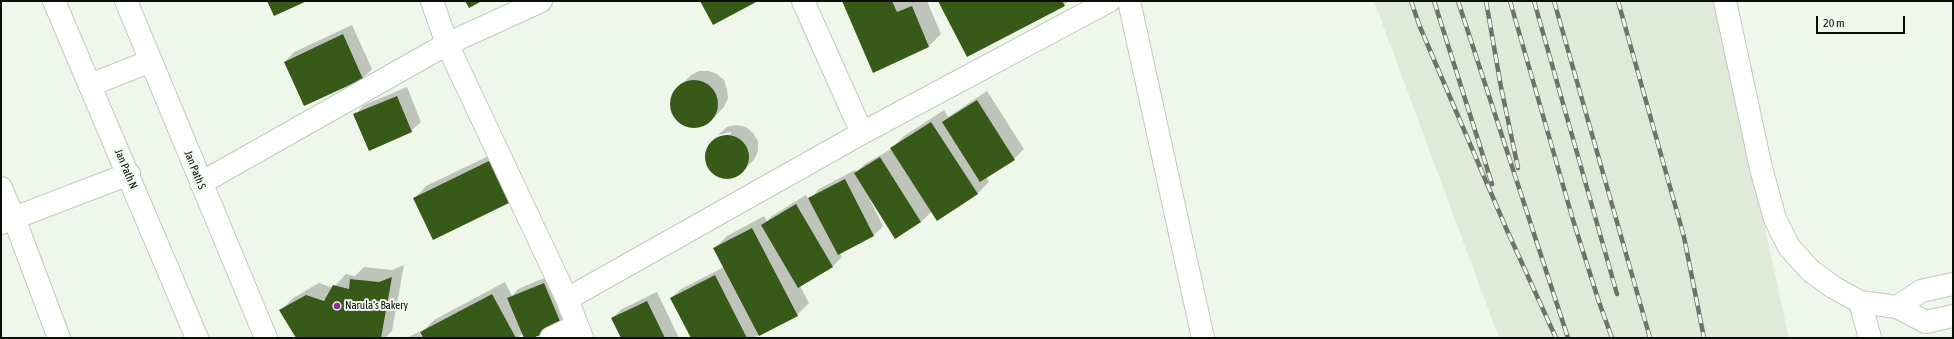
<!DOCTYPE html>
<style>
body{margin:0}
#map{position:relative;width:1954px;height:339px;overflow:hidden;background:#eff6ea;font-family:"Asap Condensed",sans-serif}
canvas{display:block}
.frame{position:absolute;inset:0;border:2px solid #0b0d09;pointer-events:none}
.scale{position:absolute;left:1816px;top:16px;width:89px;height:18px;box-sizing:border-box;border:2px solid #0b0d09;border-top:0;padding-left:5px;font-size:12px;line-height:14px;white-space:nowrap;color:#0b0d09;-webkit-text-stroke:3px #eff6ea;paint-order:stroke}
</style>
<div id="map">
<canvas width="1954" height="339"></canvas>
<div class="frame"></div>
<div class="scale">20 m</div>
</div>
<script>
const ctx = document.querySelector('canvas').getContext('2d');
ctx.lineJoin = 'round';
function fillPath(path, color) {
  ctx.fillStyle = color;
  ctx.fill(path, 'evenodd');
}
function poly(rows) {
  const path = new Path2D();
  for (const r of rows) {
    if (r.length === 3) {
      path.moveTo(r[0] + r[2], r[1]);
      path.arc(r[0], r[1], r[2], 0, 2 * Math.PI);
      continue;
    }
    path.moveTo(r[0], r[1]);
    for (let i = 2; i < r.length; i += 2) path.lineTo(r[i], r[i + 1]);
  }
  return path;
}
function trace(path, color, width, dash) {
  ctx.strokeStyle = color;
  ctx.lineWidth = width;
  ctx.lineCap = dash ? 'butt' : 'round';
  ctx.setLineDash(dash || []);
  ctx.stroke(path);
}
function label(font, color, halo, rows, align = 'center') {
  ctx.font = font + ' "Asap Condensed",sans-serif';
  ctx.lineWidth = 4;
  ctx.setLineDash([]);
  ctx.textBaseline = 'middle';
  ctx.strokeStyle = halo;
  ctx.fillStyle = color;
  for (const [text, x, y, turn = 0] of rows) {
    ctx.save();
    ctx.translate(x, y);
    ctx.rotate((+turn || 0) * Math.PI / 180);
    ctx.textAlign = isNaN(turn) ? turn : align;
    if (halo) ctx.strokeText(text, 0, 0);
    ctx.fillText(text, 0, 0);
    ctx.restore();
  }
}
const built = poly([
 [1374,1,1715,1,1789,338,1499,338]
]);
const shadow = poly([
 [843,1,927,1,941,34,929,46,873,72],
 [939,1,1068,1,1064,5],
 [352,25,372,69,363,78,305,105,285,62,294,52],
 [699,71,709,71,717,74,724,80,727,89,728,98,724,107,708,124,699,127,690,127,681,124,675,118,671,109,671,100,675,92,681,85,691,75],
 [407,87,421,122,411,131,355,115,364,105],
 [987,91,1024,149,1014,159,986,177,989,182,977,194,932,211,921,222,895,237,871,199,870,200,883,226,874,235,840,253,842,257,833,266,800,286,809,303,797,315,759,334,755,338,692,338,671,298,681,289,724,267,715,248,727,236,764,216,767,221,772,216,806,195,809,200,819,189,855,170,856,172,865,164,891,149,904,136,944,110,948,117],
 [736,125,746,127,753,133,758,141,758,151,754,160,736,176,727,178,718,177,710,171,706,162,705,153,709,144,716,137,731,134,731,132,718,135,719,134,727,127],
 [503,149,523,189,414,199,426,186],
 [404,265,392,331,385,338,297,338,281,310,293,298,319,283,333,288,346,274,355,276,364,267,392,270],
 [554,274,571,315,562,325,530,338,525,338,523,333,518,338,425,338,422,332,434,320,505,282,512,296,518,289],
 [657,292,679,338,622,338,612,318,622,309],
 [419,332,422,338,406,338]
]);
const building = poly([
 [267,1,307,1,274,16],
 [465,1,482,1,469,8],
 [700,1,758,1,713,25],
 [842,1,892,1,897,12,912,6,929,47,873,73],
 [938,1,1062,1,1065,6,967,57],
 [343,34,363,79,304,106,284,62],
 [694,104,24],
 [397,96,412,132,369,151,353,114],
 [977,100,1015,160,980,182,942,122],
 [931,122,978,194,937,221,890,148],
 [727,157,22],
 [880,157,921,222,895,239,854,173],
 [491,160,511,202,433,240,413,198],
 [845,179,874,236,838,255,808,198],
 [796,204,833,267,798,288,761,225],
 [752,228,798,316,759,336,713,248],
 [715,275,747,338,691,338,670,298],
 [392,277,381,338,296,338,279,310,306,295,324,301,333,285,349,289,350,279,379,282],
 [544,283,562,326,533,338,524,338,507,298],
 [492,294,516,338,423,338,420,332],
 [647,301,665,338,621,338,611,318]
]);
const minor = poly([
 [432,1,447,44,567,299,582,338],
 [803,1,862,133],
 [1129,1,1203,338],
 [1725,1,1761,168,1775,219,1789,247,1811,271,1833,287,1860,302,1897,307,1926,322,1953,316],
 [90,85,151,61],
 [201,183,447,44,541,1],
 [1,188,14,218,59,338],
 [1,223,129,174],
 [567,299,862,133,1109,1],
 [1860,302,1870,338],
 [1897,307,1921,291,1953,284],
 [551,338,576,326]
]);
const major = poly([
 [54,1,197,338],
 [126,1,266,338]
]);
const rail = poly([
 [1411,1,1420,27,1506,228,1556,338],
 [1434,1,1492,184],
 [1458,1,1568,338],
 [1486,1,1501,87,1518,168],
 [1510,1,1573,220,1599,302,1612,338],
 [1534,1,1617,294],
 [1554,1,1650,338],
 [1618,1,1684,237,1704,338]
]);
const markers = [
 [337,306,4,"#903098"]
];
const streetNames = [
 ["Jan Path N",126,169,67],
 ["Jan Path S",195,170,68]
];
const poiNames = [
 ["Narula's Bakery",345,306]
];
fillPath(built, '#e0ead9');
fillPath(shadow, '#0003');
fillPath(building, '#375a19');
trace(minor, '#c2c9be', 24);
trace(major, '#c2c9be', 24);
trace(minor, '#fff', 22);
trace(major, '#fff', 22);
trace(rail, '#6e726a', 4.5);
trace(rail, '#eff6ea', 3, [9]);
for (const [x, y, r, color] of markers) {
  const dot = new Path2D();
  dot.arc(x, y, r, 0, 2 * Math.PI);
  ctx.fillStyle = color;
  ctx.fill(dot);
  trace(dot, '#eff6ea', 1.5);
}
label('11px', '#0b0d09', '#eff6ea', streetNames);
label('11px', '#0b0d09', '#eff6ea', poiNames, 'left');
</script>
